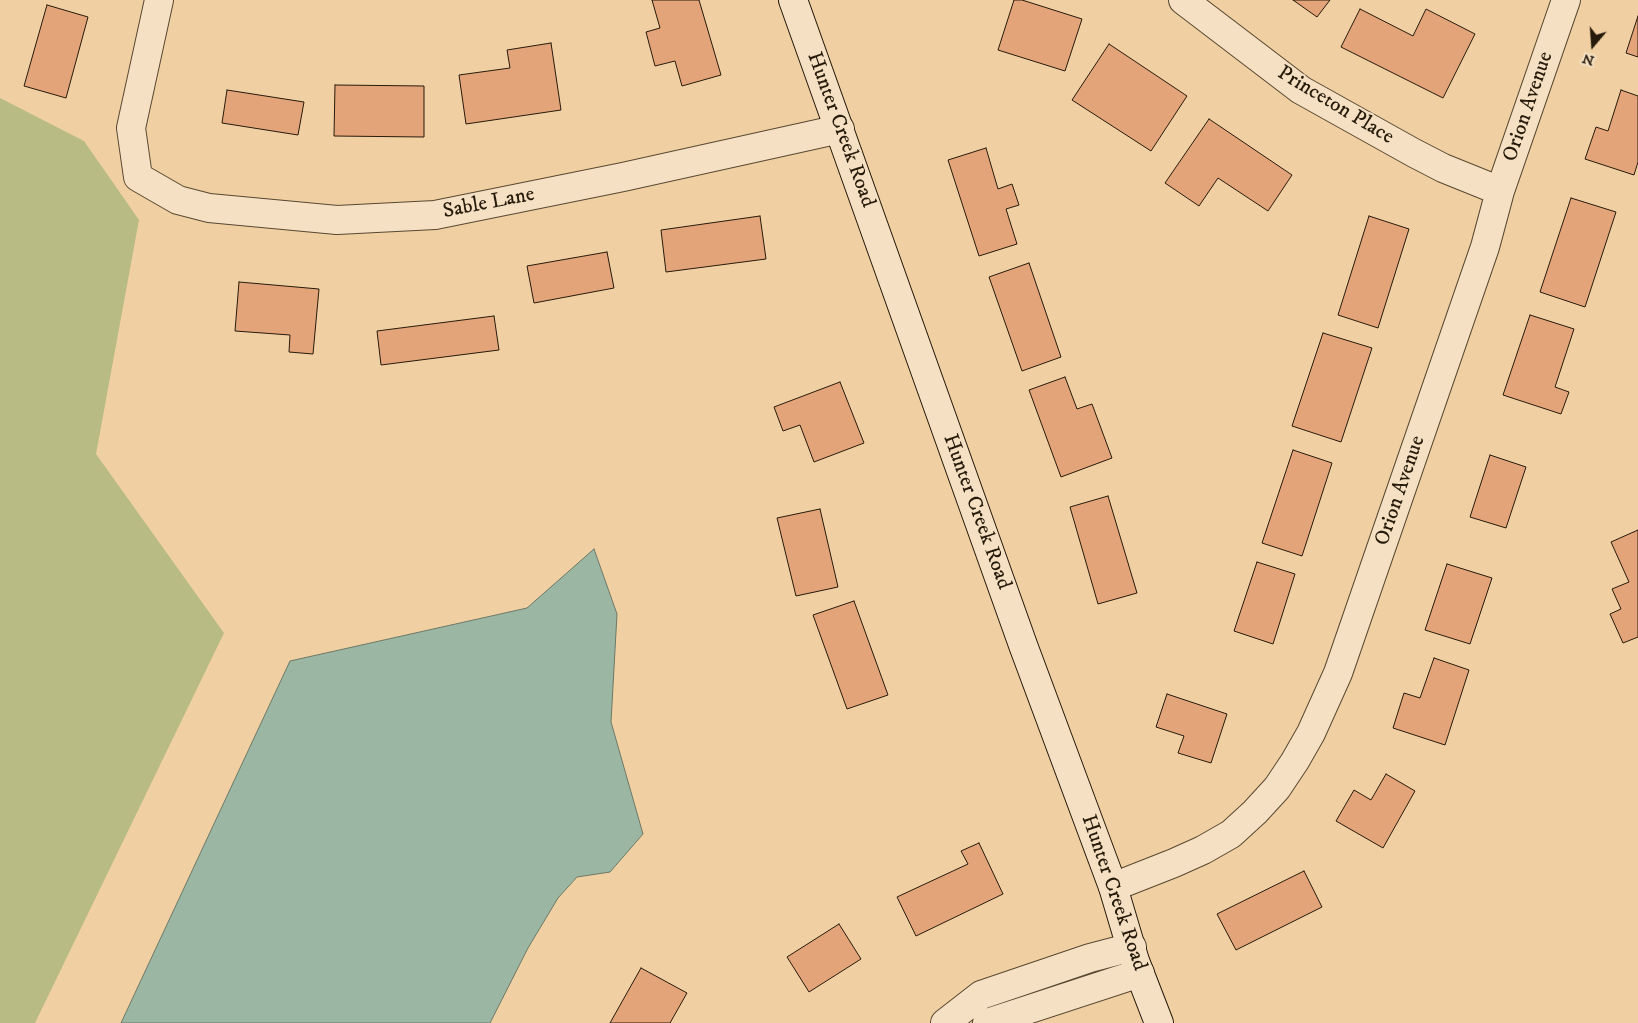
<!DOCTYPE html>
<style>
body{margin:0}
#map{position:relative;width:1638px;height:1023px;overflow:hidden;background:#f0d0a2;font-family:"IM FELL DW Pica",serif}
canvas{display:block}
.north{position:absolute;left:1568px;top:20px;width:50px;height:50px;-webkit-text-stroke:4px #f5e0c3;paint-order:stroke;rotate:198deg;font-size:14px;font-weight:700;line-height:20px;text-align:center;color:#261a0b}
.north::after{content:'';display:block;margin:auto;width:18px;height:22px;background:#261a0b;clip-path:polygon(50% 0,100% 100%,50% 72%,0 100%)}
</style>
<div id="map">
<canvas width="1638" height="1023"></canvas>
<div class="north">N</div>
</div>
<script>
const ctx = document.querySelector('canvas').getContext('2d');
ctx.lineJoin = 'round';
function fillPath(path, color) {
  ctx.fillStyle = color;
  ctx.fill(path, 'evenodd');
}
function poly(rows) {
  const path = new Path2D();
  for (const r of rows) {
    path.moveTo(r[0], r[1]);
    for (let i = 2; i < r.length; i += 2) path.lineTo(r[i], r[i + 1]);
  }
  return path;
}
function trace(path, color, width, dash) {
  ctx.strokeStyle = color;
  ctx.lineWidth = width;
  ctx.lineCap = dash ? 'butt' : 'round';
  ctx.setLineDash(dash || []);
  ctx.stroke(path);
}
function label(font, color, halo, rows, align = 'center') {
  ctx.font = font + ' "IM FELL DW Pica",serif';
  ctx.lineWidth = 4;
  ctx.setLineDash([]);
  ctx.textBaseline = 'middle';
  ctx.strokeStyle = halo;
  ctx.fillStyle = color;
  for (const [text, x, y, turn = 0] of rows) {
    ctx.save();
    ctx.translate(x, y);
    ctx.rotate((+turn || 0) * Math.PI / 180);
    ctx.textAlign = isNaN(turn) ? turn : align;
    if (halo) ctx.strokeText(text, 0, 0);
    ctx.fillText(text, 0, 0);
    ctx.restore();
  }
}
const green = poly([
 [0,98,84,141,139,220,96,454,224,633,35,1023,0,1023]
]);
const water = poly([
 [594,549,617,614,611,722,643,834,610,872,577,877,558,898,528,948,490,1023,121,1023,290,661,527,608,594,549]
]);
const building = poly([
 [652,0,699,0,721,75,682,86,675,61,655,66,646,32,660,28,652,0],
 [1014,0,1022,0,1082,19,1065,71,998,50,1014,0],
 [1293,0,1330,0,1317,17,1293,0],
 [47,5,88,17,66,98,24,86,47,5],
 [1360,9,1413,36,1426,9,1475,34,1443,98,1341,47,1360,9],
 [1638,16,1638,57,1626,53,1638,16],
 [551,43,561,110,466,124,459,75,510,68,507,50,551,43],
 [1109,44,1187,96,1151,151,1072,100,1109,44],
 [335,85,424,86,424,137,334,136,335,85],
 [227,90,304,102,298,135,222,123,227,90],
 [1621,90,1638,96,1638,162,1634,175,1585,159,1596,127,1608,131,1621,90],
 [1209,119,1292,175,1268,211,1218,178,1199,206,1165,183,1209,119],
 [986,148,998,189,1012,184,1019,205,1006,209,1017,244,979,256,948,160,986,148],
 [1571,198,1616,212,1585,307,1540,292,1571,198],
 [760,216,766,259,666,272,661,230,760,216],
 [1369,216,1409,229,1378,328,1338,315,1369,216],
 [607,252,614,288,534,303,527,266,607,252],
 [1029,263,1061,357,1022,371,989,277,1029,263],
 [239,282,319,289,313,354,289,352,290,335,235,331,239,282],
 [1530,315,1574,329,1555,387,1569,392,1561,414,1503,395,1530,315],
 [494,316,499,350,381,365,377,331,494,316],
 [1323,333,1372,348,1341,442,1292,426,1323,333],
 [1065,377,1077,409,1092,404,1112,458,1061,477,1029,390,1065,377],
 [840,382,864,443,814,462,800,425,783,431,774,407,840,382],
 [1293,450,1332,463,1302,556,1262,543,1293,450],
 [1490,455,1526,467,1506,528,1470,517,1490,455],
 [1108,496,1137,593,1098,604,1070,507,1108,496],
 [820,509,838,587,796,596,777,518,820,509],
 [1638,530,1638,637,1623,643,1610,614,1621,609,1612,589,1629,582,1611,542,1638,530],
 [1257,562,1295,574,1273,644,1234,631,1257,562],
 [1447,564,1492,578,1470,644,1425,630,1447,564],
 [854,601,888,695,847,709,813,615,854,601],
 [1434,658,1469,670,1445,745,1393,728,1404,693,1420,698,1434,658],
 [1167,694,1227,714,1211,763,1178,753,1184,736,1156,727,1167,694],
 [1386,774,1415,791,1383,848,1336,821,1354,790,1371,800,1386,774],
 [979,843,1003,894,916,936,897,897,968,864,961,851,979,843],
 [1304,871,1322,907,1236,950,1217,914,1304,871],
 [839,924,861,959,809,992,787,957,839,924],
 [641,968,687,993,670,1023,610,1023,641,968]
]);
const street = poly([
 [159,0,131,128,138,177,178,200,209,208,337,220,435,215,623,177,840,129],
 [1183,0,1301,90,1414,153,1443,168,1500,191],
 [1113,887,1174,863,1203,850,1231,834,1255,812,1277,788,1295,761,1311,733,1338,673,1485,247,1500,191,1566,0],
 [945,1023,981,995,1090,958,1132,947],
 [987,1023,1140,973]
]);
const secondary = poly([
 [793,0,1023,645,1113,887,1135,961,1159,1023]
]);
const streetNames = [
 ["Princeton Place",1335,106,31],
 ["Orion Avenue",1529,107,-71],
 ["Hunter Creek Road",840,130,70],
 ["Sable Lane",489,204,-11],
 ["Orion Avenue",1401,491,-71],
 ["Hunter Creek Road",976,512,70],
 ["Hunter Creek Road",1113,893,71]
];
fillPath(green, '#b9bb85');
fillPath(water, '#9bb7a3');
trace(water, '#6c7866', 1);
fillPath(building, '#e4a479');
trace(building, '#261a0b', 1);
trace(street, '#584831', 30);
trace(secondary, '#261a0b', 30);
trace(street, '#f5e0c3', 28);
trace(secondary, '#f5e0c3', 28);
label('21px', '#261a0b', '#f5e0c3', streetNames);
</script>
